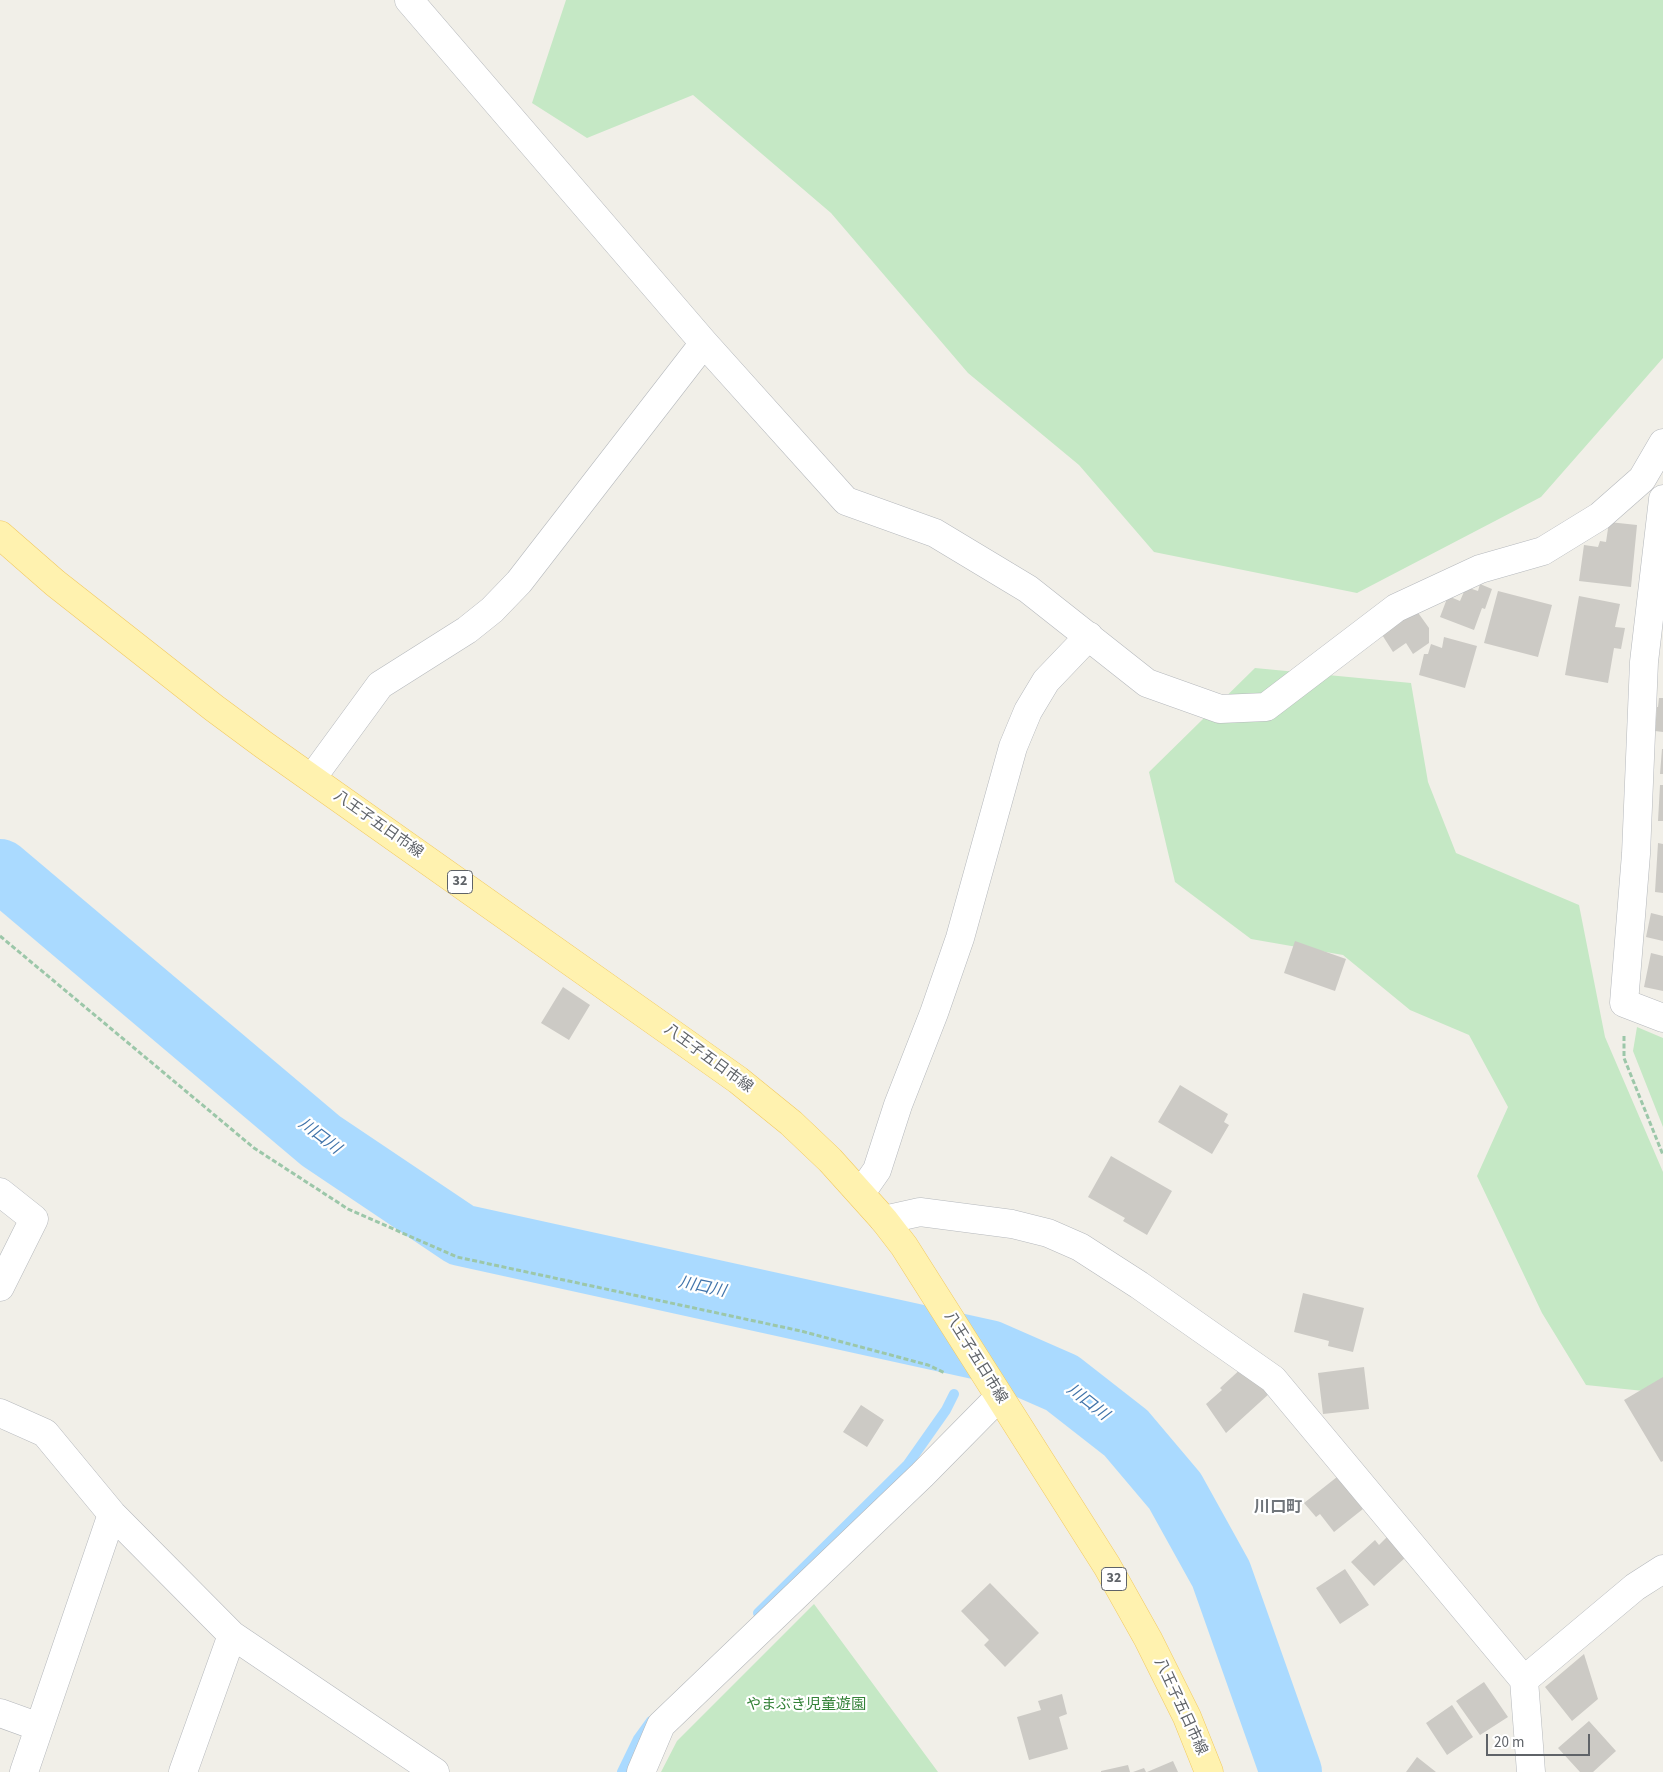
<!DOCTYPE html>
<meta charset="utf-8">
<style>
body{margin:0}
#map{position:relative;width:1663px;height:1772px;overflow:hidden;background:#f1efe8;font-family:"Source Sans 3",sans-serif}
canvas{display:block}
.scale{position:absolute;left:1486px;top:1734px;width:104px;height:22px;box-sizing:border-box;border:2px solid #5f6368;border-top:0;padding-left:6px;font-size:15px;line-height:18px;white-space:nowrap;color:#5f6368;-webkit-text-stroke:4px #fff;paint-order:stroke}
</style>
<div id="map">
<canvas width="1663" height="1772"></canvas>
<div class="scale">20 m</div>
</div>
<script>
const ctx = document.querySelector('canvas').getContext('2d');
ctx.lineJoin = 'round';
function fillPath(path, color) {
  ctx.fillStyle = color;
  ctx.fill(path, 'evenodd');
}
function poly(rows) {
  const path = new Path2D();
  for (const r of rows) {
    path.moveTo(r[0], r[1]);
    for (let i = 2; i < r.length; i += 2) path.lineTo(r[i], r[i + 1]);
  }
  return path;
}
function trace(path, color, width, dash) {
  ctx.strokeStyle = color;
  ctx.lineWidth = width;
  ctx.lineCap = dash ? 'butt' : 'round';
  ctx.setLineDash(dash || []);
  ctx.stroke(path);
}
function label(font, color, halo, rows, align = 'center') {
  ctx.font = font + ' "Source Sans 3","Noto Sans JP",sans-serif';
  ctx.lineWidth = 4.5;
  ctx.setLineDash([]);
  ctx.textBaseline = 'middle';
  ctx.strokeStyle = halo;
  ctx.fillStyle = color;
  for (const [text, x, y, turn = 0] of rows) {
    ctx.save();
    ctx.translate(x, y);
    ctx.rotate((+turn || 0) * Math.PI / 180);
    ctx.textAlign = isNaN(turn) ? turn : align;
    if (halo) ctx.strokeText(text, 0, 0);
    ctx.fillText(text, 0, 0);
    ctx.restore();
  }
}
const green = poly([
 [566,0,1663,0,1663,358,1541,497,1357,593,1154,552,1079,465,968,373,831,213,693,95,587,138,532,103],
 [1255,668,1411,683,1428,782,1456,853,1579,905,1605,1037,1663,1172,1663,1393,1586,1385,1542,1313,1477,1176,1508,1107,1469,1035,1410,1010,1343,955,1251,939,1175,882,1149,772],
 [1637,1027,1663,1038,1663,1127,1633,1051],
 [814,1604,938,1772,661,1772,677,1741]
]);
const stream = poly([
 [758,1613,908,1464,946,1410,954,1394],
 [622,1772,638,1739,651,1721]
]);
const river = poly([
 [0,870,321,1141,461,1235,989,1351,1062,1383,1126,1433,1175,1491,1221,1574,1291,1772]
]);
const building = poly([
 [1609,522,1637,525,1631,587,1579,581,1584,545,1598,547,1600,541,1606,542],
 [1480,584,1492,589,1485,609,1482,608,1474,630,1440,617,1448,596,1460,601,1466,587,1478,591],
 [1498,591,1552,605,1538,657,1484,643],
 [1579,596,1620,604,1615,627,1625,628,1621,649,1614,648,1608,683,1565,675],
 [1414,607,1429,628,1429,643,1413,654,1406,643,1393,652,1379,630],
 [1444,637,1477,646,1465,688,1419,675,1424,654,1428,654,1431,644,1442,648],
 [1659,698,1663,698,1663,732,1655,731,1657,707,1658,707],
 [1662,749,1663,749,1663,774,1660,774],
 [1660,785,1663,785,1663,821,1658,821],
 [1658,843,1663,844,1663,893,1655,892],
 [1651,913,1663,916,1663,941,1646,937],
 [1295,941,1346,959,1335,991,1284,973],
 [1651,953,1663,956,1663,991,1644,987],
 [563,987,590,1005,569,1040,541,1023],
 [1180,1085,1228,1114,1224,1122,1229,1125,1212,1154,1158,1122],
 [1111,1156,1172,1191,1147,1235,1123,1221,1125,1218,1088,1197],
 [1303,1293,1364,1308,1353,1352,1328,1346,1329,1341,1294,1332],
 [1244,1366,1270,1393,1226,1433,1206,1404,1222,1390,1220,1388],
 [1364,1367,1369,1409,1323,1414,1318,1373],
 [1663,1377,1663,1461,1661,1462,1624,1400],
 [861,1405,884,1420,867,1447,843,1432],
 [1337,1477,1363,1509,1334,1532,1320,1514,1316,1517,1304,1503],
 [1387,1537,1406,1557,1374,1586,1351,1562,1375,1540,1379,1545],
 [1345,1569,1369,1605,1340,1624,1316,1588],
 [990,1583,1039,1633,1005,1667,984,1645,989,1640,961,1611],
 [1584,1654,1598,1699,1572,1721,1545,1687],
 [1484,1682,1508,1717,1480,1735,1456,1701],
 [1062,1694,1067,1714,1059,1717,1068,1749,1029,1760,1017,1717,1041,1710,1038,1701],
 [1452,1705,1473,1737,1447,1755,1426,1723],
 [1589,1721,1616,1751,1593,1772,1580,1772,1558,1748],
 [1417,1757,1436,1772,1406,1772],
 [1173,1761,1178,1772,1147,1772],
 [1128,1765,1130,1772,1101,1772,1101,1771],
 [1144,1768,1146,1772,1133,1772]
]);
const path = poly([
 [0,936,254,1148,348,1209,457,1257,801,1331,928,1365,945,1373],
 [1624,1036,1624,1058,1663,1155]
]);
const minor = poly([
 [409,0,704,343,846,501,935,533,1028,589,1147,683,1220,709,1266,707,1396,608,1480,569,1543,551,1600,516,1642,479,1663,443],
 [1663,499,1644,662,1636,854,1624,1003,1663,1018],
 [312,778,380,685,467,630,492,610,519,582,704,343],
 [0,1192,34,1219,0,1287],
 [861,1193,877,1170,898,1105,934,1013,960,938,1013,747,1028,711,1046,681,1089,636],
 [884,1220,920,1212,1012,1224,1048,1233,1080,1247,1139,1285,1273,1379,1524,1680,1531,1772],
 [0,1413,45,1433,112,1514,232,1635,435,1772],
 [1524,1680,1635,1587,1663,1569],
 [0,1713,39,1727],
 [24,1772,112,1514],
 [183,1772,232,1635],
 [641,1772,661,1725,922,1475,999,1397]
]);
const major = poly([
 [0,535,55,583,214,708,264,745,738,1080,791,1123,830,1160,884,1220,904,1246,1107,1566,1148,1639,1187,1717,1209,1772]
]);
const shields = [
 [460,882,25],
 [1114,1579,25]
];
const shieldNames = [
 ["32",460,882],
 ["32",1114,1579]
];
const streetNames = [
 ["八王子五日市線",378,825,35],
 ["八王子五日市線",708,1059,36],
 ["八王子五日市線",975,1358,58],
 ["八王子五日市線",1180,1707,65]
];
const parkNames = [
 ["やまぶき児童遊園",806,1706]
];
const waterNames = [
 ["川口川",319,1137,37],
 ["川口川",702,1288,12],
 ["川口川",1087,1403,38]
];
const neighbourhoodNames = [
 ["川口町",1278,1508]
];
fillPath(green, '#c5e8c5');
trace(stream, '#aadaff', 10);
trace(river, '#aadaff', 62);
fillPath(building, '#cccac5');
trace(minor, '#b5b8bc', 29);
trace(major, '#f2c960', 29);
trace(path, '#9cc7a9', 3, [5, 2.5]);
trace(minor, '#fff', 28);
trace(major, '#fff2af', 28);
for (const [x, y, w] of shields) {
  const box = new Path2D();
  box.roundRect(x - w / 2, y - 11.5, w, 23, 4);
  ctx.fillStyle = '#fff';
  ctx.fill(box);
  trace(box, '#5f6368', 1);
}
label('bold 14px', '#5f6368', null, shieldNames);
label('15px', '#5f6368', '#fff', streetNames);
label('15px', '#348238', '#fff', parkNames);
label('italic 16px', '#4174aa', '#fff', waterNames);
label('bold 16px', '#70757a', '#fff', neighbourhoodNames);
</script>
